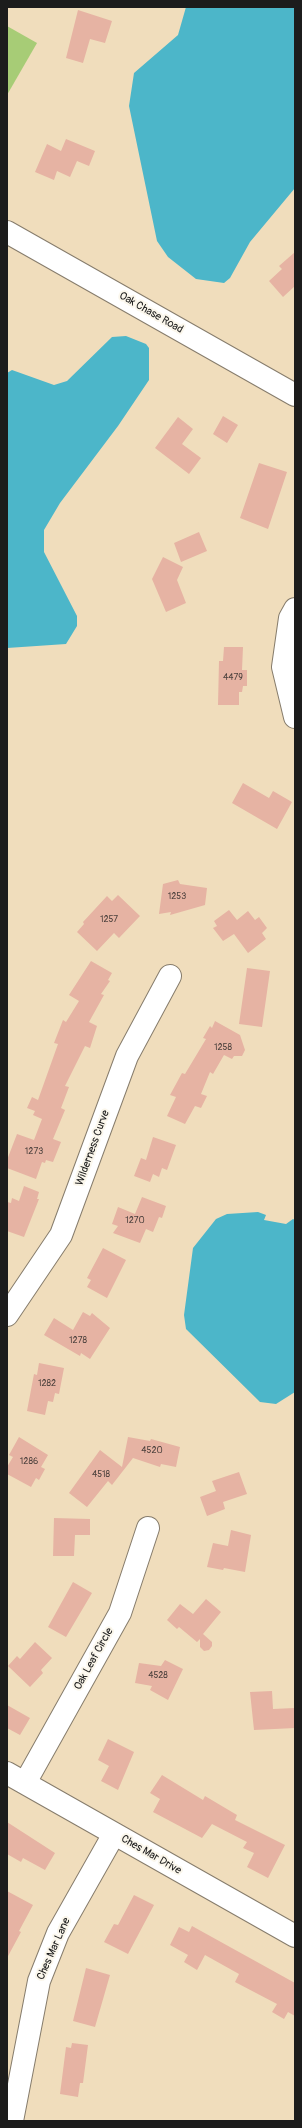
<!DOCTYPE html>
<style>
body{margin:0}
#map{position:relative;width:302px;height:2128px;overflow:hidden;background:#f0ddbc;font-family:Pangolin,sans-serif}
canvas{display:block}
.frame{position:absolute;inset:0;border:8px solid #1c1c1c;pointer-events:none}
</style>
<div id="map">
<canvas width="302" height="2128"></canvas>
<div class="frame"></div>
</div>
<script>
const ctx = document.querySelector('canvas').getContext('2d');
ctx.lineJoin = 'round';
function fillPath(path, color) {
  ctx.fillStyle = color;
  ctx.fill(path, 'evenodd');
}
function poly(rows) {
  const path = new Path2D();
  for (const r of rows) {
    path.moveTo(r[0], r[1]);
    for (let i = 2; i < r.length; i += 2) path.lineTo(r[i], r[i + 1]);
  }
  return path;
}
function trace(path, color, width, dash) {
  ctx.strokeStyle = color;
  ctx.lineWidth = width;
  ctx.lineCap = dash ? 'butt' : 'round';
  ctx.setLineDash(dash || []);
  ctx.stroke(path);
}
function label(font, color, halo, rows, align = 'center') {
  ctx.font = font + ' Pangolin,sans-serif';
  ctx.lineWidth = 4;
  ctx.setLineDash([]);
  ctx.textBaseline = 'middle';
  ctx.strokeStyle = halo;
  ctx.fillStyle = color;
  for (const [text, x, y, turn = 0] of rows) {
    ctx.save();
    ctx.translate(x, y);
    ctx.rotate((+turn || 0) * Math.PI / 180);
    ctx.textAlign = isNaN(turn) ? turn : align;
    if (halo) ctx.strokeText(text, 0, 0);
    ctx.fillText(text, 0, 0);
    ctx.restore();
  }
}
const green = poly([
 [7,26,37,43,7,95]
]);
const water = poly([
 [186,7,295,7,295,188,250,242,230,278,224,283,196,279,168,257,157,241,129,106,134,73,178,35],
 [126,336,146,344,149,348,149,380,118,426,60,503,44,530,44,552,77,616,77,626,66,644,7,648,7,373,12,370,54,385,67,381,112,337],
 [258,1212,266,1215,264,1220,286,1224,293,1219,295,1220,295,1392,276,1404,260,1402,186,1329,184,1315,193,1248,216,1219,227,1214]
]);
const building = poly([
 [78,10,112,21,105,43,90,39,83,63,66,58],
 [66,139,95,151,89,166,77,161,70,177,57,171,54,180,35,172,47,144,61,151],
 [295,252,295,286,283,297,269,281,282,269,279,266],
 [223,416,238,425,227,443,213,434],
 [178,417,193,429,182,444,201,458,189,474,155,448],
 [259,463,287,472,268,529,240,518],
 [199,532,207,551,181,562,174,543],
 [163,557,183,567,177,580,186,603,166,612,152,579],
 [224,647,243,647,242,670,247,670,247,686,243,686,242,692,239,692,239,705,218,705,219,661,223,661],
 [243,783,269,798,273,791,292,802,277,829,232,803],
 [178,880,180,884,207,888,205,905,170,915,171,912,159,914,163,884],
 [118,895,140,916,119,938,114,933,97,951,77,932,84,924,83,922,107,896,112,901],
 [229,910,237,920,248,911,255,920,259,917,267,928,262,933,266,939,248,953,234,934,223,941,213,928,217,926,214,921],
 [91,961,112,973,108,980,110,981,101,994,104,995,89,1022,97,1026,90,1048,85,1046,65,1086,69,1087,61,1108,65,1110,53,1139,61,1142,53,1162,46,1160,45,1163,42,1162,36,1179,7,1168,7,1160,17,1134,34,1140,42,1119,33,1115,35,1111,27,1108,32,1097,38,1100,58,1044,54,1043,63,1020,66,1022,79,1001,69,995],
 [247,968,270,971,262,1027,239,1024],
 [215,1021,240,1035,245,1050,242,1056,234,1056,232,1059,224,1055,213,1074,210,1072,201,1094,207,1096,201,1108,195,1106,185,1124,167,1116,176,1097,170,1095,182,1073,185,1074,206,1039,203,1038,210,1026,212,1028],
 [153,1137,176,1145,167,1170,162,1168,159,1177,153,1174,150,1182,134,1176,141,1158,146,1160],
 [24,1186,39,1192,37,1199,39,1199,24,1237,7,1231,7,1202,11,1203,12,1198,19,1201],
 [142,1197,166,1206,162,1218,159,1217,153,1232,146,1229,140,1243,113,1233,118,1226,112,1224,118,1207,135,1214],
 [103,1248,126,1260,107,1298,87,1287,91,1280,87,1278],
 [83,1312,90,1316,92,1313,110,1328,90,1359,81,1353,80,1356,44,1335,54,1318,73,1330],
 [39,1363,64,1368,59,1394,55,1393,53,1402,48,1401,45,1415,27,1411,34,1374,37,1375],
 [19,1437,48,1455,41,1467,45,1469,39,1480,36,1478,31,1487,7,1474,7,1467,13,1457,9,1455],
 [128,1437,150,1441,151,1439,180,1447,176,1467,161,1464,160,1467,133,1458,112,1485,108,1481,87,1507,69,1493,100,1450,122,1467],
 [239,1472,247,1494,223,1502,225,1509,207,1516,200,1497,216,1491,212,1481],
 [54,1518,90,1519,90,1535,75,1535,74,1556,53,1556],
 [231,1530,251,1535,245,1572,224,1568,223,1570,207,1567,213,1543,228,1546],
 [73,1582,92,1593,66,1637,48,1627],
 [206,1599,221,1612,203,1634,212,1642,212,1646,209,1650,204,1651,200,1647,200,1639,197,1642,179,1627,177,1629,167,1620,180,1604,193,1614],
 [35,1642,52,1658,41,1670,43,1673,30,1687,8,1666,17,1656,20,1659],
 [165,1660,183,1669,168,1700,150,1690,152,1686,135,1683,139,1663,161,1666],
 [272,1691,273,1709,294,1708,295,1728,254,1730,250,1692],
 [7,1705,30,1718,20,1735,7,1728],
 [108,1739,134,1752,118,1790,101,1781,109,1766,98,1760],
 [162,1775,203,1800,205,1796,237,1815,235,1820,285,1845,268,1878,247,1867,254,1853,243,1848,247,1842,212,1824,202,1838,153,1812,160,1799,150,1793],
 [7,1822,55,1853,45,1870,23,1858,21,1862,7,1854],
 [7,1891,33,1905,19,1931,21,1932,7,1958],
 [134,1895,154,1905,128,1954,104,1942,114,1924,118,1925],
 [192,1926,295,1983,295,2016,288,2012,284,2019,272,2012,277,2004,235,1982,239,1974,205,1955,197,1970,184,1962,188,1955,170,1945,179,1927,189,1932],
 [86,1968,110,1975,95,2027,73,2021],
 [72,2043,88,2045,83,2083,80,2083,78,2097,60,2094,66,2047,71,2048]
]);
const minor = poly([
 [7,232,295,395],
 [295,609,290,618,283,667,295,717],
 [7,1315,61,1235,127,1056,170,976],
 [7,1773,295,1936],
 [25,1783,120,1613,148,1528],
 [12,2121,39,1981,58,1933,114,1834]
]);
const numberNames = [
 ["4479",233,678],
 ["1253",177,897],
 ["1257",109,920],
 ["1258",223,1048],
 ["1273",34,1152],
 ["1270",135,1221],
 ["1278",78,1341],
 ["1282",47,1384],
 ["4520",152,1451],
 ["1286",29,1462],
 ["4518",101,1475],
 ["4528",158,1676]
];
const streetNames = [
 ["Oak Chase Road",151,313,30],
 ["Wilderness Curve",93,1148,-70],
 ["Oak Leaf Circle",94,1659,-61],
 ["Ches Mar Drive",151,1855,30],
 ["Ches Mar Lane",54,1949,-66]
];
fillPath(green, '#a7cc76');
fillPath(water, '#4cb6c9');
fillPath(building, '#e6b3a3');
trace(minor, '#867c6c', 24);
trace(minor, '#fff', 22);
label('9px', '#4e423e', null, numberNames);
label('11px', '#1c1c1c', '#fbf7ec', streetNames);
</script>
